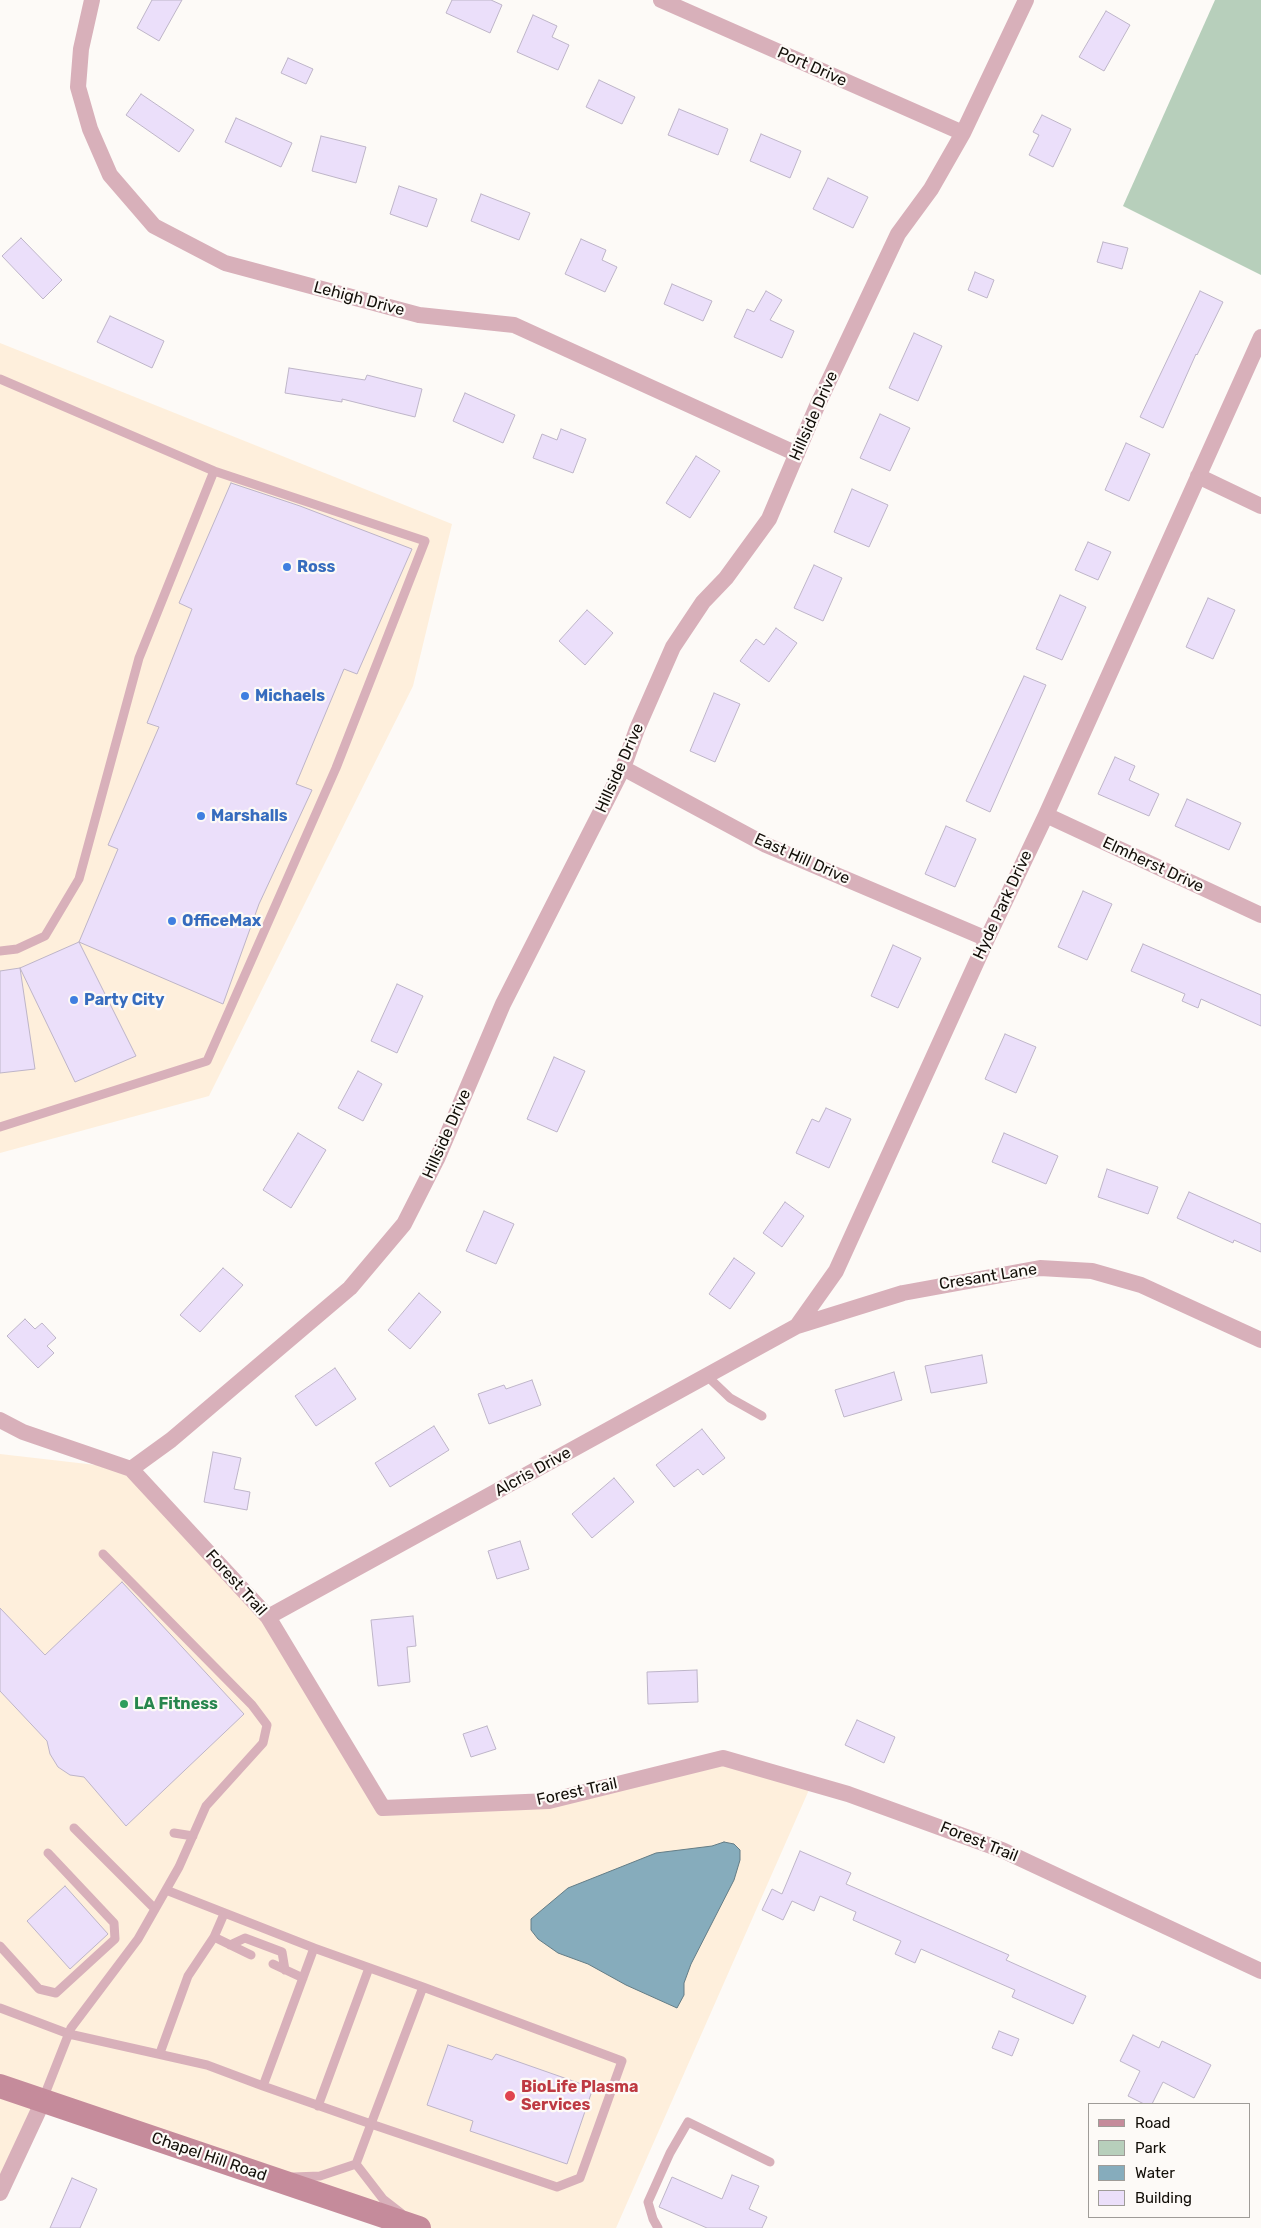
<!DOCTYPE html>
<style>
body{margin:0}
#map{position:relative;width:1261px;height:2228px;overflow:hidden;background:#fdfaf7;font-family:Rubik,sans-serif}
canvas{display:block}
.legend{position:absolute;left:1088px;top:2103px;width:162px;height:115px;box-sizing:border-box;background:#fdfaf7;border:1px solid #9f9c98;margin:0;padding:6px 9px;list-style:none;font-size:15px;color:#130f09}
.legend li{display:flex;align-items:center;gap:10px;height:25px}
.legend b{width:25px;border:1px solid #9f9c98}
</style>
<div id="map">
<canvas width="1261" height="2228"></canvas>
<ul class="legend">
<li><b style="height:6px;background:#c58b9b"></b>Road</li>
<li><b style="height:14px;background:#b7cfbb"></b>Park</li>
<li><b style="height:14px;background:#86acbc"></b>Water</li>
<li><b style="height:14px;background:#ebdffa"></b>Building</li>
</ul>
</div>
<script>
const ctx = document.querySelector('canvas').getContext('2d');
ctx.lineJoin = 'round';
function fillPath(path, color) {
  ctx.fillStyle = color;
  ctx.fill(path, 'evenodd');
}
function poly(rows) {
  const path = new Path2D();
  for (const r of rows) {
    path.moveTo(r[0], r[1]);
    for (let i = 2; i < r.length; i += 2) path.lineTo(r[i], r[i + 1]);
  }
  return path;
}
function trace(path, color, width, dash) {
  ctx.strokeStyle = color;
  ctx.lineWidth = width;
  ctx.lineCap = dash ? 'butt' : 'round';
  ctx.setLineDash(dash || []);
  ctx.stroke(path);
}
function label(font, color, halo, rows, align = 'center') {
  ctx.font = font + ' Rubik,sans-serif';
  ctx.lineWidth = 4.5;
  ctx.setLineDash([]);
  ctx.textBaseline = 'middle';
  ctx.strokeStyle = halo;
  ctx.fillStyle = color;
  for (const [text, x, y, turn = 0] of rows) {
    ctx.save();
    ctx.translate(x, y);
    ctx.rotate((+turn || 0) * Math.PI / 180);
    ctx.textAlign = isNaN(turn) ? turn : align;
    if (halo) ctx.strokeText(text, 0, 0);
    ctx.fillText(text, 0, 0);
    ctx.restore();
  }
}
const built = poly([
 [0,343,452,524,413,686,209,1096,0,1153],
 [0,1454,131,1469,268,1617,383,1808,549,1801,723,1758,812,1783,616,2228,413,2228,43,2101,0,2193]
]);
const green = poly([
 [1215,0,1261,0,1261,275,1123,206]
]);
const water = poly([
 [724,1842,734,1844,740,1850,740,1860,734,1880,691,1964,684,1983,684,1995,677,2008,626,1985,588,1964,558,1953,538,1939,531,1930,531,1919,568,1888,656,1853,712,1846,724,1842]
]);
const building = poly([
 [152,0,182,0,159,41,137,28,152,0],
 [452,0,491,0,502,5,490,33,446,13,452,0],
 [1106,11,1130,25,1104,71,1079,57,1106,11],
 [533,15,557,26,552,37,569,45,558,70,517,52,533,15],
 [288,58,313,69,306,84,281,73,288,58],
 [599,80,635,97,622,124,586,107,599,80],
 [141,94,194,130,179,152,126,115,141,94],
 [679,109,728,129,718,155,668,135,679,109],
 [1042,115,1071,129,1053,167,1029,155,1039,135,1033,132,1042,115],
 [236,118,292,143,281,167,225,142,236,118],
 [761,134,801,151,790,178,750,161,761,134],
 [321,136,366,147,356,183,312,171,321,136],
 [828,178,868,197,853,228,813,209,828,178],
 [399,186,437,199,427,227,390,214,399,186],
 [481,194,530,213,519,240,471,221,481,194],
 [21,238,62,280,43,299,2,256,21,238],
 [581,239,606,250,602,260,617,267,605,292,565,274,581,239],
 [1103,242,1128,248,1122,269,1097,262,1103,242],
 [975,272,994,280,987,298,968,290,975,272],
 [672,284,712,301,703,321,664,304,672,284],
 [766,291,782,300,770,320,794,331,782,358,734,337,747,309,754,312,766,291],
 [1200,291,1223,302,1197,355,1196,354,1163,428,1140,417,1200,291],
 [110,316,164,341,152,368,97,342,110,316],
 [914,333,942,346,918,401,889,388,914,333],
 [289,368,365,380,367,375,422,389,415,417,342,399,342,402,285,393,289,368],
 [465,393,515,415,503,443,453,421,465,393],
 [880,414,910,428,890,471,860,458,880,414],
 [561,429,586,439,573,473,533,458,542,434,557,440,561,429],
 [1126,443,1150,454,1129,501,1105,490,1126,443],
 [696,456,720,471,690,518,666,503,696,456],
 [231,483,300,506,412,549,357,674,344,669,296,784,312,790,259,904,223,1004,79,942,118,849,108,845,159,727,147,723,192,609,179,603,231,483],
 [852,489,888,505,869,547,834,532,852,489],
 [1088,542,1111,552,1098,580,1075,570,1088,542],
 [814,565,842,578,823,621,794,608,814,565],
 [1060,595,1086,607,1062,660,1036,649,1060,595],
 [1208,598,1235,610,1213,659,1186,647,1208,598],
 [587,610,613,633,585,665,559,641,587,610],
 [776,628,797,643,769,682,740,661,756,639,764,645,776,628],
 [1024,676,1046,685,990,812,966,801,1024,676],
 [714,693,740,704,715,762,690,751,714,693],
 [1115,757,1135,766,1129,780,1159,794,1149,816,1098,794,1115,757],
 [1187,799,1241,823,1229,850,1175,826,1187,799],
 [946,826,976,839,955,887,925,874,946,826],
 [1083,891,1112,904,1087,960,1058,947,1083,891],
 [79,942,136,1056,75,1082,20,968,79,942],
 [1143,944,1261,995,1261,1026,1201,999,1198,1008,1182,1001,1185,994,1131,971,1143,944],
 [893,945,921,958,898,1008,871,996,893,945],
 [20,968,35,1069,0,1073,0,971,20,968],
 [397,984,423,996,397,1053,371,1041,397,984],
 [1005,1034,1036,1047,1016,1093,985,1079,1005,1034],
 [554,1057,585,1071,557,1132,527,1119,554,1057],
 [358,1071,382,1084,363,1121,338,1108,358,1071],
 [826,1108,851,1119,829,1168,796,1153,812,1119,819,1122,826,1108],
 [298,1133,326,1150,291,1208,263,1190,298,1133],
 [1004,1133,1058,1156,1046,1184,992,1162,1004,1133],
 [1107,1169,1158,1187,1148,1214,1098,1197,1107,1169],
 [1189,1192,1261,1224,1261,1252,1234,1240,1233,1243,1177,1218,1189,1192],
 [785,1202,804,1216,782,1247,763,1233,785,1202],
 [484,1211,514,1224,496,1264,466,1251,484,1211],
 [734,1258,755,1273,730,1309,709,1294,734,1258],
 [223,1268,243,1285,200,1332,180,1315,223,1268],
 [419,1293,441,1312,410,1349,388,1330,419,1293],
 [25,1319,35,1329,42,1323,56,1338,47,1346,54,1353,38,1368,7,1336,25,1319],
 [982,1355,987,1383,931,1393,925,1366,982,1355],
 [335,1368,356,1399,316,1426,295,1396,335,1368],
 [894,1372,902,1400,844,1417,835,1390,894,1372],
 [532,1380,541,1405,489,1424,478,1394,504,1385,506,1389,532,1380],
 [434,1426,449,1450,390,1487,375,1463,434,1426],
 [702,1429,725,1458,703,1475,698,1469,674,1487,656,1465,702,1429],
 [213,1452,241,1458,234,1489,250,1492,247,1510,204,1502,213,1452],
 [614,1478,634,1502,592,1538,572,1514,614,1478],
 [520,1541,529,1569,497,1579,488,1551,520,1541],
 [122,1582,244,1714,126,1826,84,1777,70,1775,58,1767,50,1754,47,1741,0,1691,0,1608,45,1655,122,1582],
 [413,1616,416,1646,407,1647,410,1682,378,1686,371,1620,413,1616],
 [697,1670,698,1702,648,1704,647,1672,697,1670],
 [857,1720,895,1737,884,1763,845,1745,857,1720],
 [487,1726,496,1749,471,1757,463,1734,487,1726],
 [800,1851,851,1873,846,1884,1009,1955,1006,1960,1086,1996,1073,2024,1012,1997,1015,1990,921,1949,915,1963,895,1954,901,1941,853,1920,856,1912,820,1896,814,1911,792,1901,783,1920,762,1910,772,1889,782,1894,800,1851],
 [65,1886,108,1934,70,1969,27,1921,65,1886],
 [999,2031,1019,2039,1012,2056,992,2048,999,2031],
 [1133,2035,1159,2048,1162,2041,1211,2065,1194,2098,1163,2082,1152,2104,1144,2104,1128,2096,1140,2071,1120,2061,1133,2035],
 [448,2045,492,2060,496,2054,593,2088,567,2164,470,2131,473,2121,427,2105,448,2045],
 [732,2175,759,2186,749,2209,767,2217,762,2228,707,2228,659,2207,672,2177,722,2199,732,2175],
 [72,2178,97,2189,80,2228,50,2228,72,2178]
]);
const service = poly([
 [0,379,214,471],
 [0,951,17,949,45,936,79,879,139,658,214,471,425,541,336,768,207,1061,0,1127],
 [707,1376,730,1398,762,1416],
 [74,1828,155,1909],
 [174,1833,193,1836],
 [166,1890,314,1948,263,2086,371,2124,356,2164],
 [214,1937,251,1955],
 [230,1945,245,1938,282,1952,285,1970],
 [0,1946,39,1989,56,1993,115,1939,114,1923,48,1853],
 [314,1948,423,1987,622,2061,580,2178,557,2187,371,2124,423,1987],
 [273,1964,303,1978],
 [0,2008,69,2034,207,2065,263,2086],
 [160,2053,188,1976,214,1937,224,1914],
 [43,2099,71,2028,138,1939,179,1867,206,1806,263,1743,267,1725,252,1705,103,1554],
 [318,2106,369,1968],
 [356,2164,383,2199,401,2213],
 [293,2177,320,2176,356,2164],
 [658,2228,653,2219,648,2202,670,2153,688,2122,770,2162]
]);
const minor = poly([
 [92,0,81,49,78,87,90,129,110,175,154,226,225,263,419,315,514,325,797,454],
 [661,0,963,133],
 [1198,476,1261,506],
 [623,768,766,845,987,939],
 [1046,815,1261,915],
 [797,1326,836,1271,987,939,1046,815,1261,337],
 [0,1420,23,1432,131,1469,268,1617,383,1808,549,1801,723,1758,848,1794,1002,1850,1261,1971],
 [131,1469,171,1440,350,1288,404,1224,437,1159,503,1004,623,768,637,729,673,647,703,602,726,578,769,519,817,406,898,234,931,189,963,133,1026,0],
 [268,1617,797,1326,903,1293,1040,1268,1092,1271,1141,1285,1261,1340],
 [0,2193,43,2101]
]);
const secondary = poly([
 [0,2086,419,2228]
]);
const markers = [
 [287,567,5,"#3f7fe0"],
 [245,696,5,"#3f7fe0"],
 [201,816,5,"#3f7fe0"],
 [172,921,5,"#3f7fe0"],
 [74,1000,5,"#3f7fe0"],
 [124,1704,5,"#2e9e5b"],
 [510,2096,6,"#e0444e"]
];
const streetNames = [
 ["Port Drive",812,67,24],
 ["Lehigh Drive",359,299,15],
 ["Hillside Drive",814,416,-66],
 ["Hillside Drive",620,768,-66],
 ["East Hill Drive",802,859,24],
 ["Elmherst Drive",1153,865,25],
 ["Hyde Park Drive",1003,905,-65],
 ["Hillside Drive",447,1134,-66],
 ["Cresant Lane",988,1277,-9],
 ["Alcris Drive",533,1472,-29],
 ["Forest Trail",236,1583,48],
 ["Forest Trail",577,1792,-12],
 ["Forest Trail",979,1842,22],
 ["Chapel Hill Road",209,2157,19]
];
const shopNames = [
 ["Ross",297,567],
 ["Michaels",255,696],
 ["Marshalls",211,816],
 ["OfficeMax",182,921],
 ["Party City",84,1000]
];
const leisureNames = [
 ["LA Fitness",134,1704]
];
const healthNames = [
 ["BioLife Plasma",521,2087],
 ["Services",521,2105]
];
fillPath(built, '#feefdc');
fillPath(green, '#b7cfbb');
fillPath(water, '#86acbc');
trace(water, '#647d86', 1);
fillPath(building, '#ebdffa');
trace(building, '#beb5c8', 1);
trace(service, '#d8b0ba', 9);
trace(minor, '#d8b0ba', 16);
trace(secondary, '#c58b9b', 24);
for (const [x, y, r, color] of markers) {
  const dot = new Path2D();
  dot.arc(x, y, r, 0, 2 * Math.PI);
  ctx.fillStyle = color;
  ctx.fill(dot);
  trace(dot, '#fdfaf7', 2);
}
label('16px', '#130f09', '#fdfaf7', streetNames);
label('bold 16px', '#366cbe', '#fdfaf7', shopNames, 'left');
label('bold 16px', '#27864d', '#fdfaf7', leisureNames, 'left');
label('bold 16px', '#be3a42', '#fdfaf7', healthNames, 'left');
</script>
